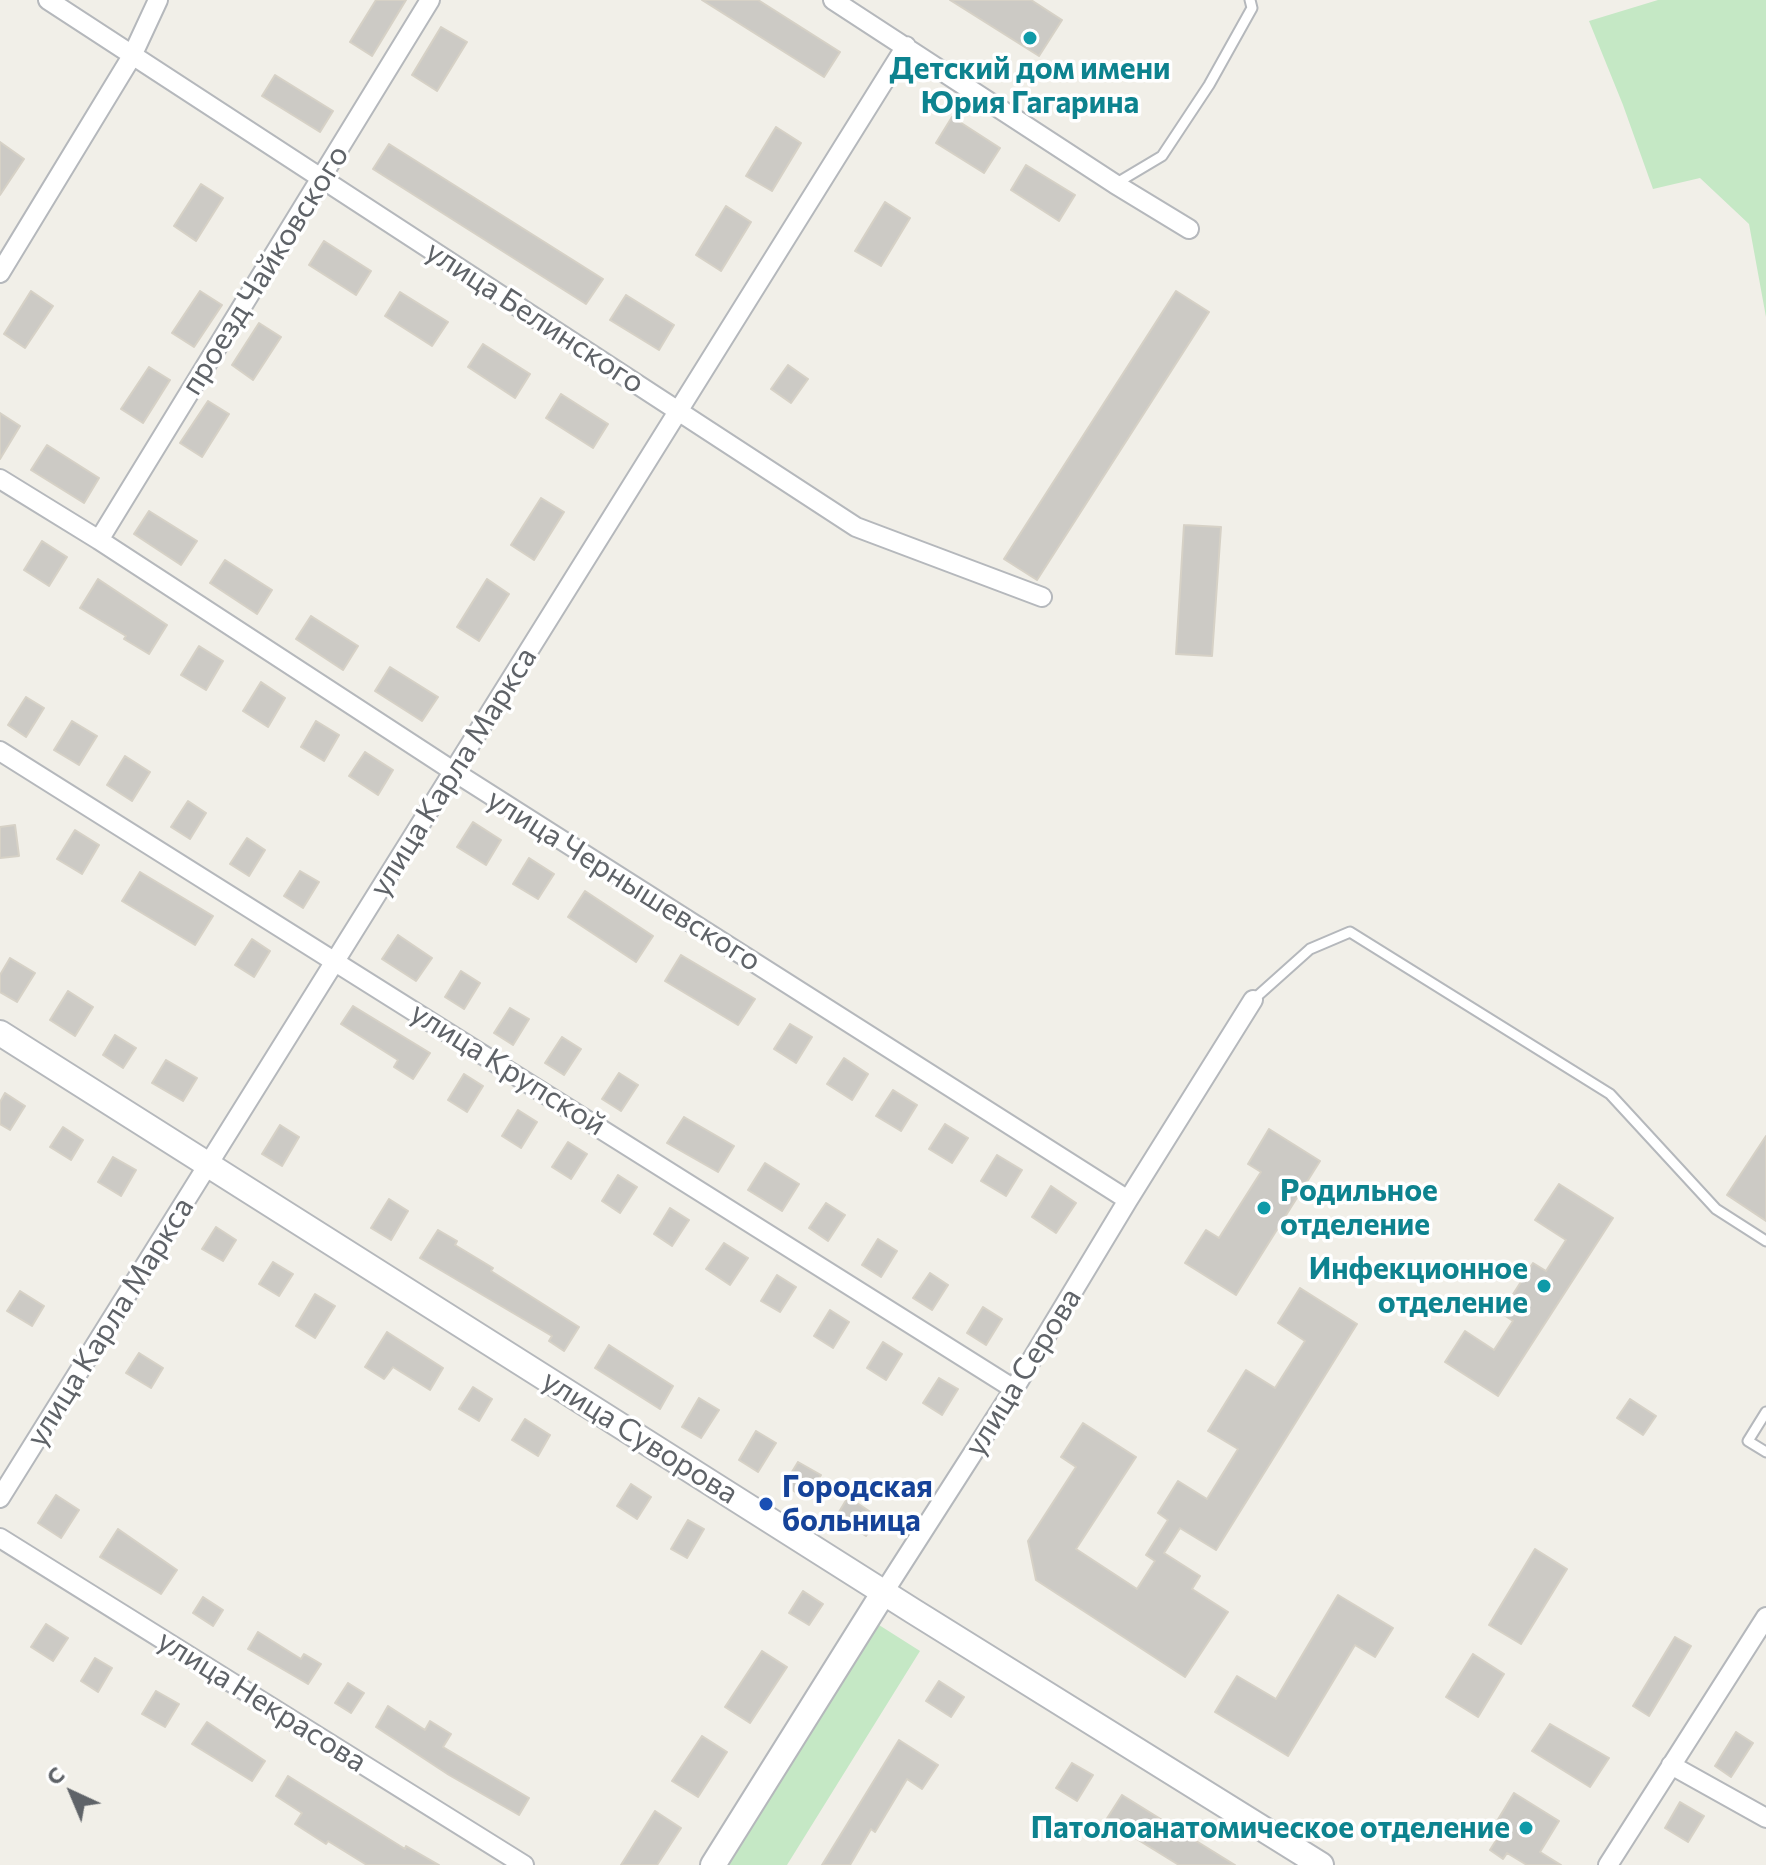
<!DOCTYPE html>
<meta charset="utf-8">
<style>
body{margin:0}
#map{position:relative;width:1766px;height:1865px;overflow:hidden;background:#f1efe8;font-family:Commissioner,sans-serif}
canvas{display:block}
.north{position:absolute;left:32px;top:1753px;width:80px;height:80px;-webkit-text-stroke:6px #fff;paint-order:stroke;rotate:316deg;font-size:22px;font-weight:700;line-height:32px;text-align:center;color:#5f6368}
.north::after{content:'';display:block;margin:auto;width:28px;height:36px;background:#5f6368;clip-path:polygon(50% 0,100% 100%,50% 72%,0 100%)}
</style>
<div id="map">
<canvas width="1766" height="1865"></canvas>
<div class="north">С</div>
</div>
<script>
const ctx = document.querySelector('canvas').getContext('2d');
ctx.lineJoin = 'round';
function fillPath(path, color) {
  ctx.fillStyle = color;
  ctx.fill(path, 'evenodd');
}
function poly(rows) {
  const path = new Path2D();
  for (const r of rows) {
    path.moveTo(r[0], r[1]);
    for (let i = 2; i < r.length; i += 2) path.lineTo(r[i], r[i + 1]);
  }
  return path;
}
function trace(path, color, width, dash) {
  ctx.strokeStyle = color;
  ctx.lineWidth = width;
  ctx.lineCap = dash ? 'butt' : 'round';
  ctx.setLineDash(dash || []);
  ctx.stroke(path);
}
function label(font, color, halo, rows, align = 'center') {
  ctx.font = font + ' Commissioner,sans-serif';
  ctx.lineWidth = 7;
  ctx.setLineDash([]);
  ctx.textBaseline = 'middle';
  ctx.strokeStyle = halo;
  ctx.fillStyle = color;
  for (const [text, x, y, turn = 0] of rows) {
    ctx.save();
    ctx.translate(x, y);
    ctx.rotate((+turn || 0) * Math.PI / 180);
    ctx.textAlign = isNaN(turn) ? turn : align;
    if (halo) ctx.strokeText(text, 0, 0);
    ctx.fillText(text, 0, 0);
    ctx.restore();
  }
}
const green = poly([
 [1658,0,1766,0,1766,317,1749,224,1700,178,1653,189,1623,105,1589,21],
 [879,1625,920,1651,787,1865,728,1865]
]);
const building = poly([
 [376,0,406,0,372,56,350,42,376,0],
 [702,0,758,0,840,52,824,77,702,0],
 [950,0,1031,0,1062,20,1039,56,950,0],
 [441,27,467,42,437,91,412,75,441,27],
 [275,75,333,111,320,132,262,96,275,75],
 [952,117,1000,148,984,173,936,143,952,117],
 [776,127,801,143,772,191,746,176,776,127],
 [0,142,24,159,0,195,0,142],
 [389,144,603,279,586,304,373,169,389,144],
 [1026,165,1075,195,1059,221,1011,190,1026,165],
 [201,184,223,198,196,241,174,226,201,184],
 [885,202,910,218,881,266,855,251,885,202],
 [726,206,751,222,721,271,696,255,726,206],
 [324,241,371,271,356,295,309,265,324,241],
 [31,291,53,306,25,348,4,334,31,291],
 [200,291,222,305,194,347,172,333,200,291],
 [1176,291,1209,312,1037,580,1004,559,1176,291],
 [400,292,448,322,432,346,385,316,400,292],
 [626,295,674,325,659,350,610,320,626,295],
 [259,323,281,337,253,380,232,365,259,323],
 [483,344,530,374,515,398,468,367,483,344],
 [788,365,808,379,791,403,771,389,788,365],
 [149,367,170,380,143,423,121,409,149,367],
 [561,394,608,424,593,448,546,418,561,394],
 [208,401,229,414,202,457,180,443,208,401],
 [0,413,20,426,0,459,0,413],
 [47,445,99,478,84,503,31,470,47,445],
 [541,498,564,512,534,560,511,545,541,498],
 [149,511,197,541,181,565,134,534,149,511],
 [1184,525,1221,527,1212,656,1176,654,1184,525],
 [42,541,67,557,49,586,24,570,42,541],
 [225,560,272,590,257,614,210,583,225,560],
 [98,579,167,625,149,654,124,639,126,636,80,608,98,579],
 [487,579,509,594,479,641,457,627,487,579],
 [311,616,358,646,343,670,296,639,311,616],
 [199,646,223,661,206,690,181,675,199,646],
 [390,667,438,697,422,721,375,691,390,667],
 [261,682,285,698,268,727,243,711,261,682],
 [26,697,44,708,26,737,8,725,26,697],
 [72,721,97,736,79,765,54,750,72,721],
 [316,721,339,735,324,761,301,747,316,721],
 [365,752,393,770,378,795,349,776,365,752],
 [125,756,150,772,132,801,107,785,125,756],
 [188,801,206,813,190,839,171,827,188,801],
 [473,822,501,840,486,865,457,847,473,822],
 [15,825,19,856,0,858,0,827,15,825],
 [75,830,99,845,82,874,57,859,75,830],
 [247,838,265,850,249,876,230,864,247,838],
 [529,858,554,874,538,899,513,884,529,858],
 [300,871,319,882,303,908,284,896,300,871],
 [140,872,213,916,195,945,122,901,140,872],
 [585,891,653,936,636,962,568,917,585,891],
 [398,935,432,958,416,981,382,959,398,935],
 [252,939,270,951,254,977,235,965,252,939],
 [681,955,755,999,738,1025,665,981,681,955],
 [10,958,35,973,17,1002,0,992,0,975,10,958],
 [461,971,480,983,464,1009,445,997,461,971],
 [68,991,93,1007,75,1036,50,1020,68,991],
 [353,1006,430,1053,413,1079,394,1067,398,1060,341,1024,353,1006],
 [510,1008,529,1019,513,1045,494,1033,510,1008],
 [790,1024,812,1037,796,1063,774,1049,790,1024],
 [115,1035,136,1048,123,1068,103,1055,115,1035],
 [562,1037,581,1049,564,1075,545,1063,562,1037],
 [844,1058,868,1074,852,1100,827,1084,844,1058],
 [166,1060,197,1078,183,1101,152,1083,166,1060],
 [619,1073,638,1085,621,1111,602,1099,619,1073],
 [464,1074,483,1086,467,1112,448,1100,464,1074],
 [893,1090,917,1105,901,1131,876,1116,893,1090],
 [5,1093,25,1106,10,1130,0,1124,0,1102,5,1093],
 [518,1110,537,1122,521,1148,502,1136,518,1110],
 [684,1117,734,1146,718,1172,667,1143,684,1117],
 [945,1124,968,1138,952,1163,929,1149,945,1124],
 [280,1125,299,1137,282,1166,262,1154,280,1125],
 [63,1127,83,1140,71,1160,50,1147,63,1127],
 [1269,1129,1320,1161,1236,1295,1185,1263,1206,1230,1219,1238,1261,1172,1248,1164,1269,1129],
 [1766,1136,1766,1221,1727,1195,1766,1136],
 [568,1142,587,1154,571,1179,552,1167,568,1142],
 [997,1155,1022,1170,1006,1196,981,1181,997,1155],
 [113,1157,136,1170,121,1196,98,1182,113,1157],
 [765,1163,799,1184,782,1211,748,1190,765,1163],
 [618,1175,637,1187,620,1213,602,1201,618,1175],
 [1559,1184,1613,1218,1498,1396,1445,1362,1465,1331,1494,1350,1513,1321,1501,1313,1533,1263,1546,1271,1566,1240,1535,1220,1559,1184],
 [1051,1186,1076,1203,1056,1233,1032,1217,1051,1186],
 [389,1199,408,1211,391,1240,371,1228,389,1199],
 [826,1203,845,1215,828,1241,809,1228,826,1203],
 [670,1208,689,1220,672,1246,654,1234,670,1208],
 [216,1227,236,1240,223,1261,202,1249,216,1227],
 [438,1230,457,1241,455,1245,493,1268,491,1271,579,1327,564,1351,549,1341,552,1336,420,1258,438,1230],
 [878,1239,897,1251,881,1277,862,1265,878,1239],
 [724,1243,748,1258,730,1285,706,1269,724,1243],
 [273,1262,293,1274,279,1296,259,1284,273,1262],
 [930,1273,948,1285,932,1310,913,1298,930,1273],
 [777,1275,796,1287,780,1312,761,1301,777,1275],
 [1300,1288,1357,1324,1216,1550,1180,1528,1164,1553,1200,1576,1192,1589,1228,1612,1185,1677,1036,1580,1028,1541,1076,1467,1061,1457,1083,1423,1136,1457,1076,1549,1137,1589,1155,1561,1146,1555,1168,1520,1158,1513,1178,1481,1207,1499,1238,1449,1208,1431,1246,1370,1275,1388,1305,1341,1278,1323,1300,1288],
 [20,1291,44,1306,32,1326,7,1311,20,1291],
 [315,1294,335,1306,315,1338,296,1326,315,1294],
 [983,1307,1002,1319,986,1345,967,1333,983,1307],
 [830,1310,849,1322,833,1348,814,1336,830,1310],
 [387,1332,443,1368,430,1390,393,1367,384,1379,365,1367,387,1332],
 [883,1342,902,1354,886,1380,867,1368,883,1342],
 [609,1345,673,1386,660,1409,595,1368,609,1345],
 [139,1353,163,1368,151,1388,126,1373,139,1353],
 [939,1378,958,1389,942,1415,923,1403,939,1378],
 [473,1387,492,1399,479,1421,459,1409,473,1387],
 [699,1398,719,1410,701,1438,682,1427,699,1398],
 [1630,1399,1656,1416,1643,1435,1617,1418,1630,1399],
 [525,1419,550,1435,538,1456,512,1440,525,1419],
 [756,1431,776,1443,758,1472,739,1460,756,1431],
 [798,1462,821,1475,807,1499,784,1485,798,1462],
 [631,1484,651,1497,637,1519,617,1506,631,1484],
 [56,1495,79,1510,61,1538,38,1523,56,1495],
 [848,1497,878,1517,866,1536,836,1517,848,1497],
 [688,1520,704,1529,687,1558,671,1549,688,1520],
 [118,1529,177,1570,161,1594,100,1557,118,1529],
 [1535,1549,1567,1569,1521,1644,1489,1625,1535,1549],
 [803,1591,823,1604,809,1625,789,1613,803,1591],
 [1338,1595,1393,1628,1375,1657,1355,1645,1288,1756,1215,1712,1237,1676,1276,1699,1338,1595],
 [203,1597,223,1610,213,1626,193,1613,203,1597],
 [46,1624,68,1638,53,1661,31,1647,46,1624],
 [258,1632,301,1659,304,1654,321,1664,308,1684,248,1649,258,1632],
 [1675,1637,1691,1646,1649,1716,1633,1706,1675,1637],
 [762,1651,787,1667,750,1723,725,1707,762,1651],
 [1473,1654,1504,1674,1478,1717,1446,1697,1473,1654],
 [95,1658,112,1668,98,1692,81,1681,95,1658],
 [939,1681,964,1697,951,1717,926,1701,939,1681],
 [348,1683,364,1693,351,1713,335,1703,348,1683],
 [156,1691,179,1704,165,1727,142,1714,156,1691],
 [388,1706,425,1730,430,1721,451,1734,443,1747,529,1798,519,1815,449,1775,376,1727,388,1706],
 [207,1722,265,1761,252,1781,192,1744,207,1722],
 [1550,1724,1609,1758,1590,1787,1532,1751,1550,1724],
 [1736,1732,1753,1743,1731,1777,1715,1766,1736,1732],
 [702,1736,727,1752,698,1797,672,1781,702,1736],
 [899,1740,938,1765,922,1789,907,1779,875,1832,871,1829,850,1865,822,1865,899,1740],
 [1072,1763,1093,1775,1077,1801,1056,1788,1072,1763],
 [288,1776,405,1849,406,1846,439,1865,367,1865,328,1841,326,1844,295,1824,302,1813,276,1796,288,1776],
 [1514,1793,1559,1821,1540,1852,1561,1865,1527,1865,1507,1853,1503,1859,1490,1850,1502,1831,1494,1826,1514,1793],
 [1122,1795,1159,1818,1235,1865,1179,1865,1127,1833,1106,1820,1122,1795],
 [1680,1802,1704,1816,1688,1842,1665,1828,1680,1802],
 [655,1811,681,1828,657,1865,621,1865,655,1811]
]);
const service = poly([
 [1115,184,1162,156,1209,85,1252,8,1250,0],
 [1253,1000,1310,949,1350,932,1610,1094,1716,1209,1766,1241],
 [1766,1412,1748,1441,1766,1452]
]);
const minor = poly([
 [48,0,856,527,1042,597],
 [833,0,1115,184,1189,229],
 [0,273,132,56,158,0],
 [0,479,99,540,453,771,1128,1200],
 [99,540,430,0],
 [0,751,1014,1389],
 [0,1498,906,46],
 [0,1538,524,1865],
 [884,1592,1014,1389,1128,1200,1253,1000],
 [1671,1765,1766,1818],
 [1608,1865,1766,1617]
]);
const tertiary = poly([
 [0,1033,913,1611,1321,1865],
 [713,1865,884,1592]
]);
const markers = [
 [1030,38,8,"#0f9aa8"],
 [1264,1208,8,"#0f9aa8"],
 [1544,1286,8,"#0f9aa8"],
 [766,1504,8,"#1a4fb4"],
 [1526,1828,8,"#0f9aa8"]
];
const cultureNames = [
 ["Детский дом имени",1030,69,"center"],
 ["Юрия Гагарина",1030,103,"center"],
 ["Родильное",1280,1191,"left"],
 ["отделение",1280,1225,"left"],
 ["Инфекционное",1528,1269],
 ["отделение",1528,1303],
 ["Патолоанатомическое отделение",1510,1828]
];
const streetNames = [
 ["проезд Чайковского",265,270,-58],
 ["улица Белинского",535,317,33],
 ["улица Карла Маркса",453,772,-58],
 ["улица Чернышевского",624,880,32],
 ["улица Крупской",508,1069,32],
 ["улица Карла Маркса",110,1322,-58],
 ["улица Серова",1023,1372,-58],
 ["улица Суворова",640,1437,32],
 ["улица Некрасова",262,1701,32]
];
const transitNames = [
 ["Городская",782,1487],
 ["больница",782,1521]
];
fillPath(green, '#c5e8c5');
fillPath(building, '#cccac5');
trace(building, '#d6d1c6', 2);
trace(service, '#b5b8bc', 13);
trace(minor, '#b5b8bc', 22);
trace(tertiary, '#b5b8bc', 28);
trace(service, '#fff', 9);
trace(minor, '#fff', 18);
trace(tertiary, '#fff', 24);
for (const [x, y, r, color] of markers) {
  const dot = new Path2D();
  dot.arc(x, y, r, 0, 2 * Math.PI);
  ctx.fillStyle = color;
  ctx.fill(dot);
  trace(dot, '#fff', 3);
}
label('bold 30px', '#0d838f', '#fff', cultureNames, 'right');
label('30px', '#5f6368', '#fff', streetNames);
label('bold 30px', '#164399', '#fff', transitNames, 'left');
</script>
